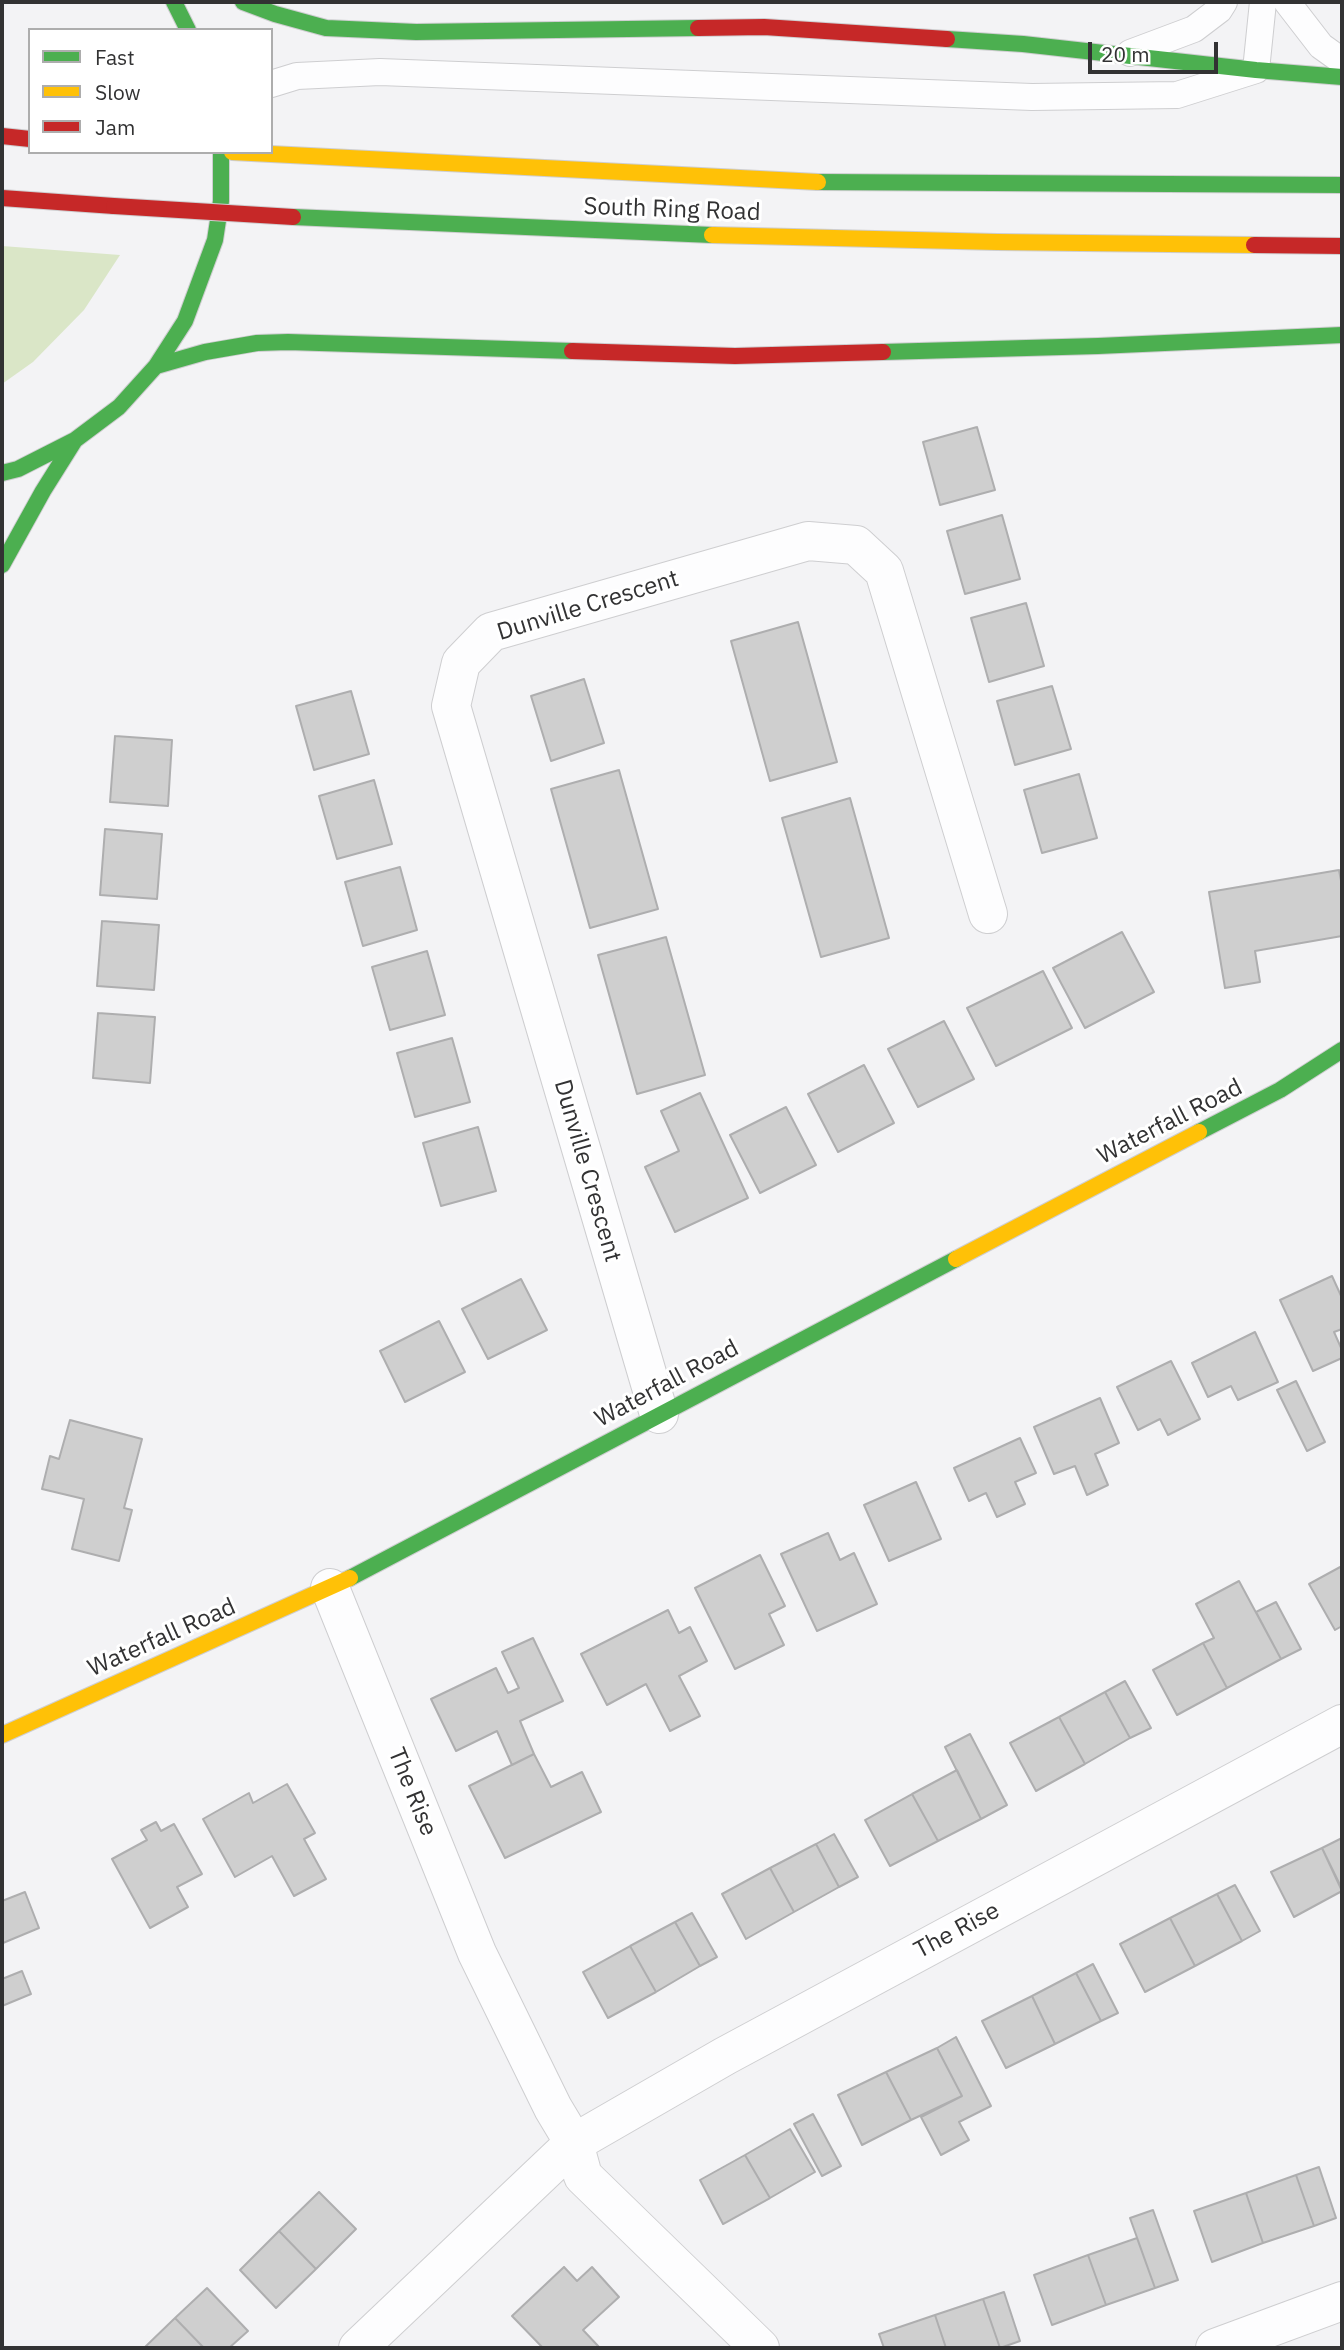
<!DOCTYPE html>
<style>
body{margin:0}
#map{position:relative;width:1344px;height:2350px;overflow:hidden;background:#f3f3f5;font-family:"IBM Plex Sans",sans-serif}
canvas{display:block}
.frame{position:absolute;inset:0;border:4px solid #323233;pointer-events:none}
.legend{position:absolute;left:28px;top:28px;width:245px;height:126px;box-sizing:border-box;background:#fff;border:2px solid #adadad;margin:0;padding:9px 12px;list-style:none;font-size:21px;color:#323233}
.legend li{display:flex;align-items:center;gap:14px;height:35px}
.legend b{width:35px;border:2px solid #adadad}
.scale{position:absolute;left:1088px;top:42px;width:130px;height:32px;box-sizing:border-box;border:4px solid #323233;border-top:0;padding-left:9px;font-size:21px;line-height:24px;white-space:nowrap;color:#323233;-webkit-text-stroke:5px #fff;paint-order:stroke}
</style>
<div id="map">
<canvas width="1344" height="2350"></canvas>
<div class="frame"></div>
<ul class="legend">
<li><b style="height:9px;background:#4caf50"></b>Fast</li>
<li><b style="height:9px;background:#ffc107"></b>Slow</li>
<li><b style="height:9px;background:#c62828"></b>Jam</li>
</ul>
<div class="scale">20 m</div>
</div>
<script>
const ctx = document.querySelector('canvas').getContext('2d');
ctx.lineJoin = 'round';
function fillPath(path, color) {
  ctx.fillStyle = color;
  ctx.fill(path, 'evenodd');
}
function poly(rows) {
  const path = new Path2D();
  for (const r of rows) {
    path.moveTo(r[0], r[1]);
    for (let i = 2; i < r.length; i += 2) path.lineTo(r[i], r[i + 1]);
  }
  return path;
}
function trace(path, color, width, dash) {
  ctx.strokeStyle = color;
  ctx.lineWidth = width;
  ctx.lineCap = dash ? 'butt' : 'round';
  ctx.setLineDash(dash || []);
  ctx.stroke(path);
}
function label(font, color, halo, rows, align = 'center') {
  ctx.font = font + ' "IBM Plex Sans",sans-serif';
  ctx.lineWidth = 6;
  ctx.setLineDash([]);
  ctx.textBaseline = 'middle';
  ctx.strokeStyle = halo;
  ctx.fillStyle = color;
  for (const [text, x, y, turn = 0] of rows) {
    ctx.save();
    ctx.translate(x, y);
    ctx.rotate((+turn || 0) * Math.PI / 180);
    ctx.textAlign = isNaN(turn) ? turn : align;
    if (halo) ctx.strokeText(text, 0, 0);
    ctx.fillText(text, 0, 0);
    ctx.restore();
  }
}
const green = poly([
 [2,246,120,255,84,310,33,362,2,384]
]);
const building = poly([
 [977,427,995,490,940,505,923,442,977,427],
 [1002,515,1020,579,965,594,947,531,1002,515],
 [1026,603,1044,666,989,682,971,618,1026,603],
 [798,622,837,762,770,781,731,641,798,622],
 [584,679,604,743,551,761,531,696,584,679],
 [1052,686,1071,749,1015,765,997,701,1052,686],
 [351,691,369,754,314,770,296,706,351,691],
 [115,736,172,740,168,806,110,802,115,736],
 [619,770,658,909,590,928,551,789,619,770],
 [1079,774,1097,838,1042,853,1024,790,1079,774],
 [374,780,392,844,337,859,319,796,374,780],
 [850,798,889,938,821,957,782,818,850,798],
 [105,829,162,834,157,899,100,895,105,829],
 [400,867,417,930,363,946,345,882,400,867],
 [1339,870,1342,886,1342,936,1255,951,1260,982,1225,988,1209,892,1339,870],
 [102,921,159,925,154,990,97,986,102,921],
 [1122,932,1154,992,1085,1028,1053,968,1122,932],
 [666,937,705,1075,637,1094,598,955,666,937],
 [427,951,445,1015,390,1030,372,967,427,951],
 [1043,971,1072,1028,996,1066,967,1008,1043,971],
 [98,1013,155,1017,150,1083,93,1078,98,1013],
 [944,1021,974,1079,918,1107,888,1049,944,1021],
 [452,1038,470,1102,415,1117,397,1053,452,1038],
 [864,1065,894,1123,838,1152,808,1094,864,1065],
 [700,1093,748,1198,675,1232,645,1167,679,1151,661,1111,700,1093],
 [786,1107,816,1165,760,1193,730,1135,786,1107],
 [478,1127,496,1191,441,1206,423,1143,478,1127],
 [1332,1276,1342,1298,1342,1329,1334,1332,1342,1350,1342,1358,1313,1371,1280,1300,1332,1276],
 [521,1279,547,1330,488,1359,462,1309,521,1279],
 [439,1321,465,1372,405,1402,380,1351,439,1321],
 [1255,1332,1278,1382,1238,1400,1231,1386,1208,1397,1192,1363,1255,1332],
 [1171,1361,1200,1419,1168,1435,1160,1419,1138,1430,1117,1387,1171,1361],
 [1296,1381,1325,1442,1307,1451,1277,1390,1296,1381],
 [1100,1398,1119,1443,1095,1454,1108,1485,1087,1495,1075,1466,1054,1474,1034,1427,1100,1398],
 [70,1420,142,1439,124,1508,132,1510,119,1561,72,1549,84,1499,42,1489,50,1456,59,1459,70,1420],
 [1020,1438,1036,1473,1015,1482,1025,1504,997,1517,986,1493,969,1501,954,1468,1020,1438],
 [916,1482,941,1539,889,1561,864,1505,916,1482],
 [828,1533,840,1560,854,1553,877,1604,817,1631,781,1554,828,1533],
 [760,1555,785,1606,769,1614,784,1645,735,1669,695,1588,760,1555],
 [1342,1566,1342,1626,1335,1630,1309,1584,1342,1566],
 [1239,1581,1281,1659,1227,1688,1203,1643,1214,1638,1196,1604,1239,1581],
 [1276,1602,1301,1649,1281,1659,1256,1612,1276,1602],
 [668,1610,679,1633,690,1627,707,1661,679,1676,700,1716,670,1731,646,1684,607,1705,581,1654,668,1610],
 [533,1638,563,1701,520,1721,534,1754,512,1765,497,1731,456,1751,431,1699,496,1668,508,1693,519,1688,502,1652,533,1638],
 [1203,1643,1227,1688,1177,1715,1153,1670,1203,1643],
 [1125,1681,1151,1728,1130,1738,1105,1692,1125,1681],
 [1105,1692,1130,1738,1085,1764,1059,1717,1105,1692],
 [1059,1717,1085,1764,1036,1791,1010,1743,1059,1717],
 [970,1734,1007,1805,981,1819,945,1747,970,1734],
 [534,1754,551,1787,582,1772,601,1812,505,1858,469,1786,534,1754],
 [957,1770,981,1819,938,1841,912,1794,957,1770],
 [287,1784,315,1833,304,1839,326,1879,294,1896,272,1856,235,1877,203,1819,249,1793,253,1803,287,1784],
 [912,1794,938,1841,890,1866,865,1820,912,1794],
 [156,1822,161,1831,174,1824,202,1874,177,1887,188,1907,150,1928,112,1859,147,1840,141,1830,156,1822],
 [834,1834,858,1877,839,1887,816,1844,834,1834],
 [1342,1838,1342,1889,1322,1848,1342,1838],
 [816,1844,839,1887,794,1912,770,1868,816,1844],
 [1322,1848,1342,1891,1294,1917,1271,1872,1322,1848],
 [770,1868,794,1912,746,1939,722,1894,770,1868],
 [1235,1885,1260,1931,1242,1941,1217,1894,1235,1885],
 [25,1892,39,1928,3,1943,2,1901,25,1892],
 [1217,1894,1242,1941,1195,1966,1170,1918,1217,1894],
 [692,1913,717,1957,700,1966,675,1922,692,1913],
 [1170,1918,1195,1966,1145,1992,1120,1944,1170,1918],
 [675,1922,700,1966,656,1992,630,1946,675,1922],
 [630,1946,656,1992,608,2018,583,1972,630,1946],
 [1093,1964,1118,2013,1101,2021,1076,1973,1093,1964],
 [22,1971,31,1994,2,2006,2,1979,22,1971],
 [1076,1973,1101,2021,1055,2044,1032,1996,1076,1973],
 [1032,1996,1055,2044,1006,2068,982,2021,1032,1996],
 [956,2037,991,2106,959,2122,969,2140,941,2155,921,2117,962,2096,937,2048,956,2037],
 [937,2048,962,2096,911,2120,886,2072,937,2048],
 [886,2072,911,2120,862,2145,838,2095,886,2072],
 [813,2114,841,2166,822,2176,794,2124,813,2114],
 [790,2129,815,2172,770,2198,745,2155,790,2129],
 [745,2155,770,2198,723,2224,700,2180,745,2155],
 [1319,2167,1336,2218,1314,2226,1296,2175,1319,2167],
 [1296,2175,1314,2226,1263,2243,1246,2193,1296,2175],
 [319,2192,356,2229,316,2269,279,2231,319,2192],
 [1246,2193,1263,2243,1212,2262,1194,2211,1246,2193],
 [1153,2210,1178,2280,1155,2288,1130,2218,1153,2210],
 [279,2231,316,2269,276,2308,240,2270,279,2231],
 [1137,2238,1155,2288,1106,2305,1088,2255,1137,2238],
 [1088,2255,1106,2305,1052,2325,1034,2275,1088,2255],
 [564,2267,577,2281,592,2267,619,2297,583,2330,600,2348,543,2348,512,2316,564,2267],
 [207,2288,248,2331,229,2348,204,2348,175,2318,207,2288],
 [1004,2292,1020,2341,1000,2348,983,2299,1004,2292],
 [983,2299,1000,2348,946,2348,935,2315,983,2299],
 [935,2315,946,2348,884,2348,879,2334,935,2315],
 [175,2318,204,2348,144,2348,175,2318]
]);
const lane = poly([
 [1287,2,1321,46,1342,61],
 [1130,53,1194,29,1219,10,1224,2],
 [271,84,297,76,380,72,1032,97,1177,95,1256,70,1263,2]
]);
const street = poly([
 [659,1414,451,706,461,663,491,632,808,541,856,545,884,571,988,914],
 [330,1588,477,1953,553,2108,574,2143,583,2176,760,2348],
 [358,2348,574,2143,725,2056,1342,1724],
 [1215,2348,1342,2301]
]);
const fast = poly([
 [174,2,188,30],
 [243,2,275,14,326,28,416,32,698,28],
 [947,39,1023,44,1256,70,1342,77],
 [818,182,1342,185],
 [293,217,712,235],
 [883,352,1098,346,1342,335],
 [156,366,205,352,257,343,288,342,572,351],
 [2,473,18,469,75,440,119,407,156,366,185,321,215,240,221,201,221,152],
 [2,565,43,491,75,440],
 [1199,1132,1280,1090,1342,1050],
 [350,1578,956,1259]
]);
const slow = poly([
 [232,152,818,182],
 [712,235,997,242,1254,245],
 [956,1259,1199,1132],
 [2,1735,350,1578]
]);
const jam = poly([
 [698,28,764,27,947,39],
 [2,136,30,139],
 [2,198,114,206],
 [1254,245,1342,246],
 [572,351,735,356,883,352]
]);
const jamBridge = poly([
 [114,206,293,217]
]);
const streetNames = [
 ["South Ring Road",672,210,2],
 ["Dunville Crescent",588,606,-17],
 ["Waterfall Road",1170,1122,-27],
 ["Dunville Crescent",587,1171,74],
 ["Waterfall Road",667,1384,-28],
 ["Waterfall Road",162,1638,-24],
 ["The Rise",412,1792,68],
 ["The Rise",957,1931,-28]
];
fillPath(green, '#dae6c7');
fillPath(building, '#cfcfcf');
trace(building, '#aeaeaf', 2);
trace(lane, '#ceced0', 28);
trace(street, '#ceced0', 40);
trace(fast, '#ceced0', 18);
trace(slow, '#ceced0', 18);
trace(jam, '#ceced0', 18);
trace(lane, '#fdfdfe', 26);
trace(street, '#fdfdfe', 38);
trace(fast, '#4caf50', 16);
trace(slow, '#ffc107', 16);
trace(jam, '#c62828', 16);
trace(jamBridge, '#ceced0', 18, []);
trace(jamBridge, '#c62828', 16);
label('24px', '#323233', '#fff', streetNames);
</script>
